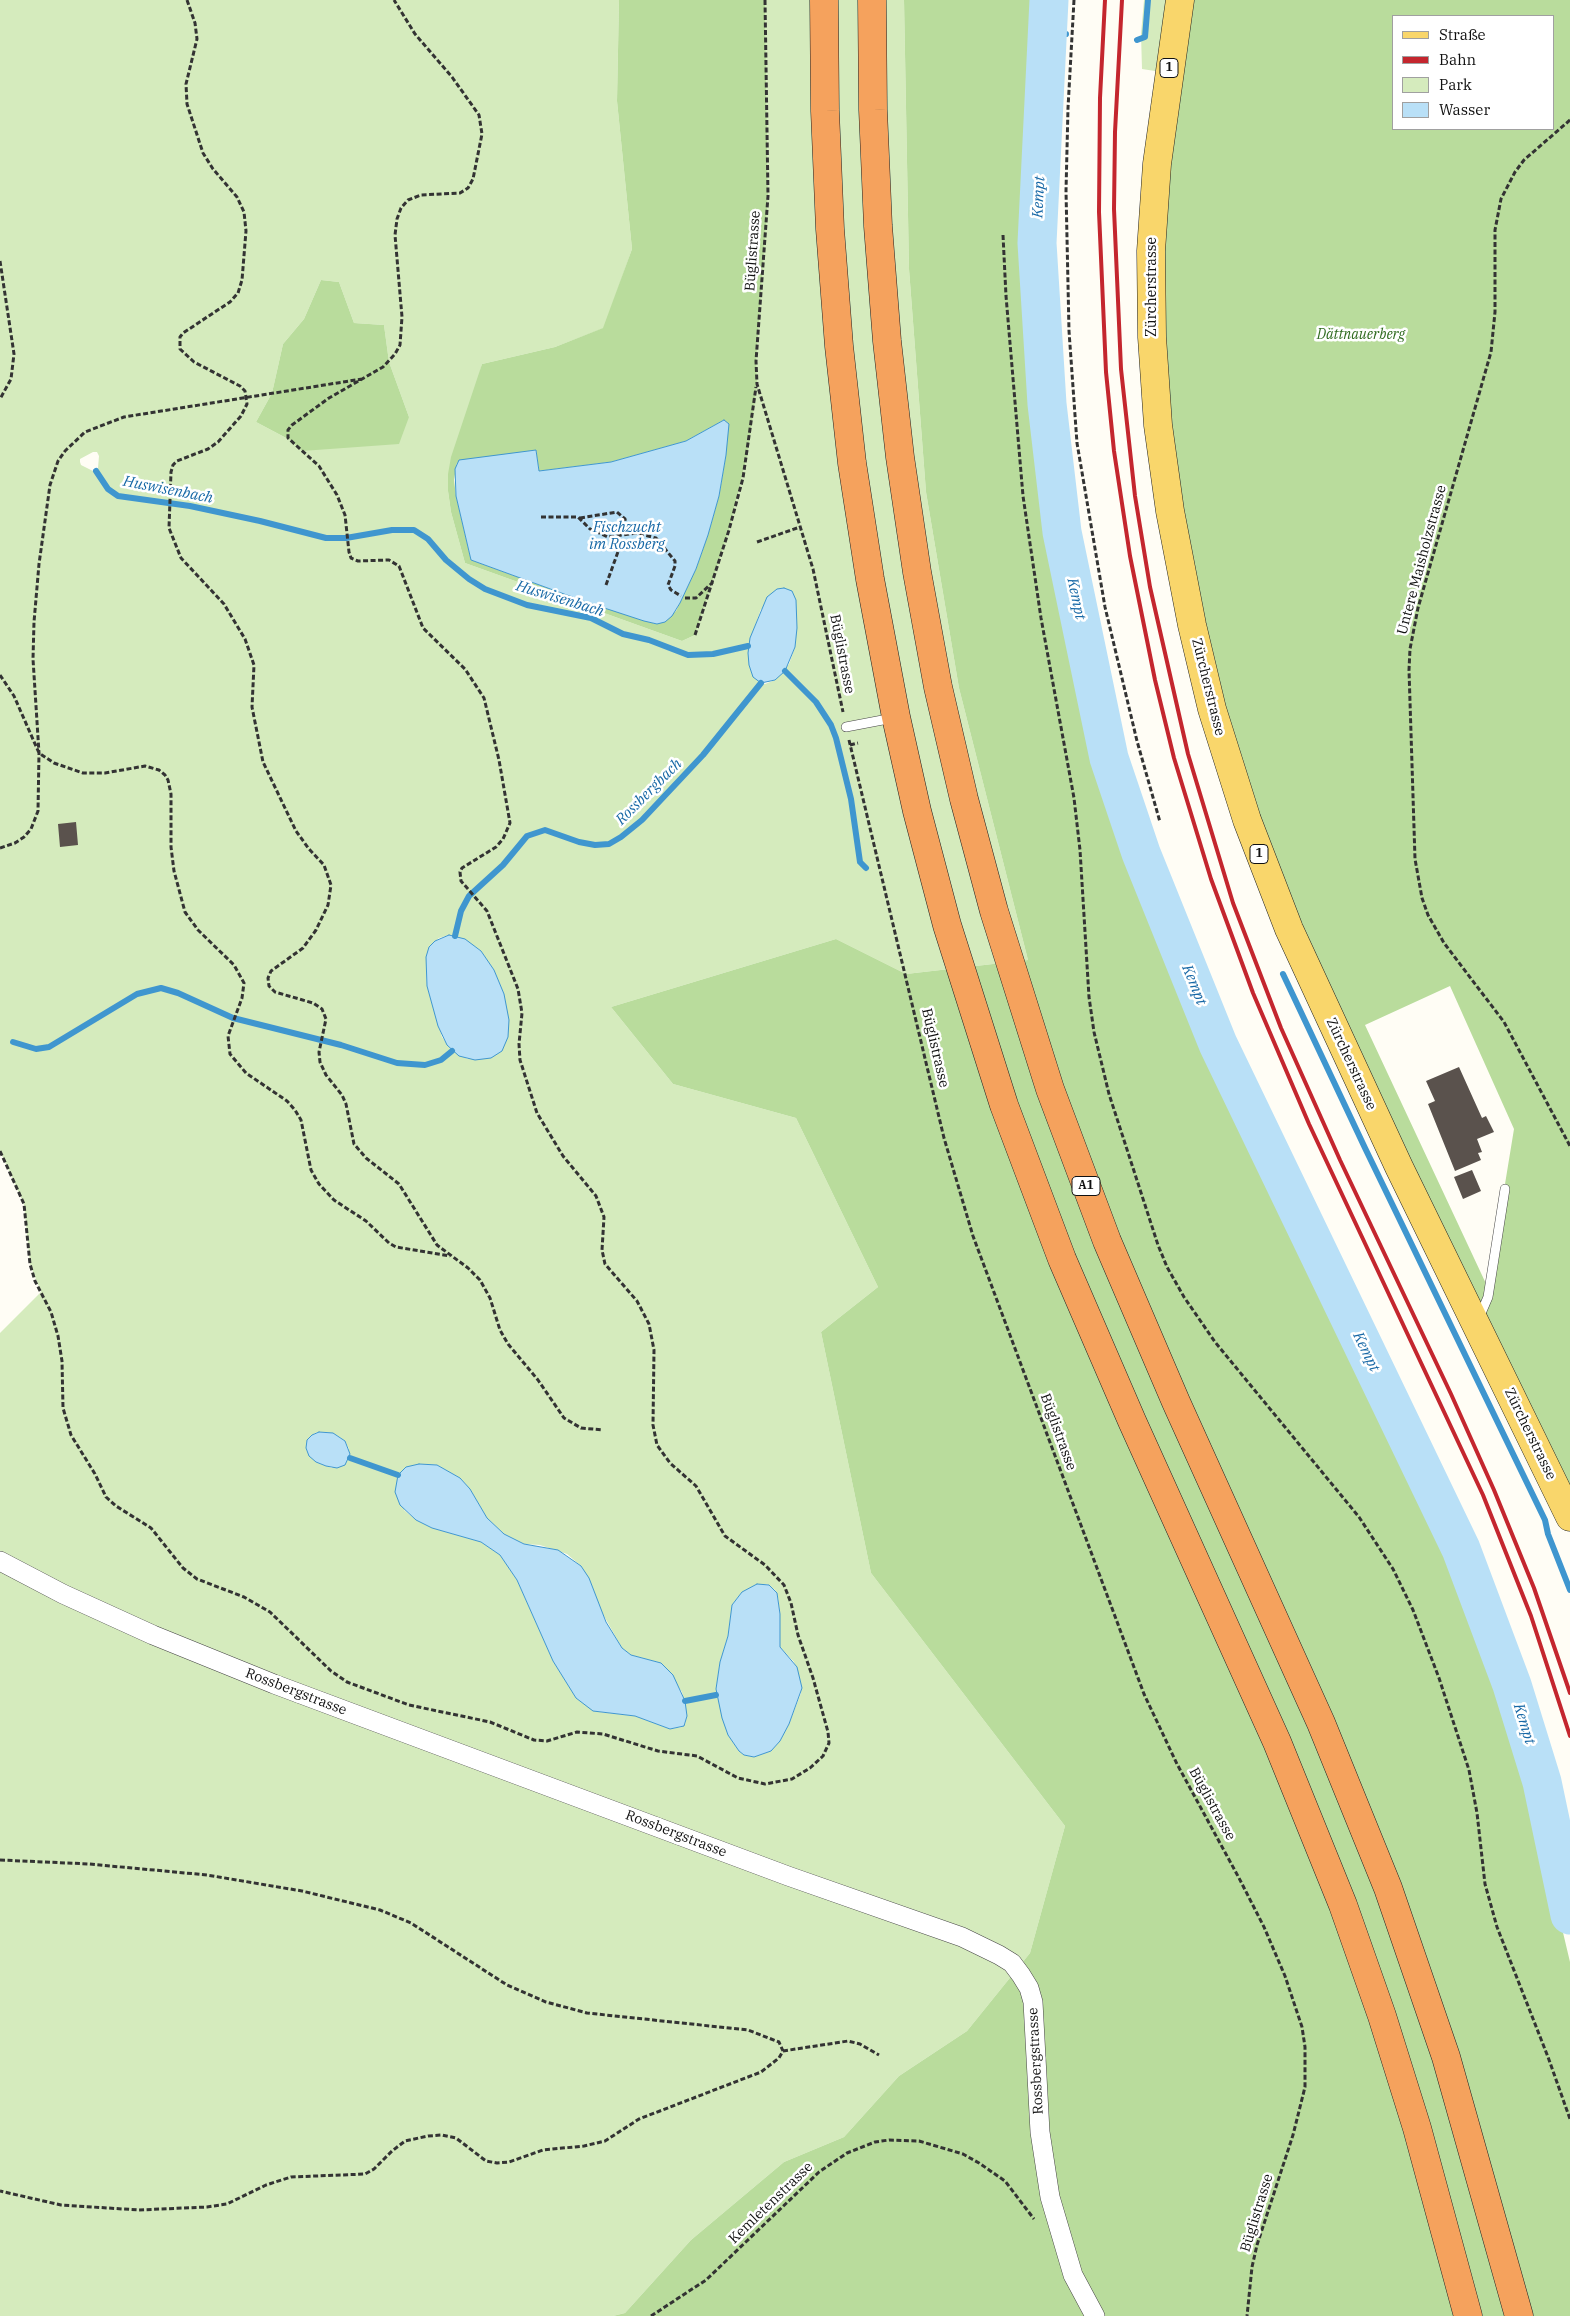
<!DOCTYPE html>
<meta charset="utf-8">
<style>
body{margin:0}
#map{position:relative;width:1570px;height:2316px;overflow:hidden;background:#fffdf5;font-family:"IBM Plex Serif",serif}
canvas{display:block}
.legend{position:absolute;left:1392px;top:15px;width:162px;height:115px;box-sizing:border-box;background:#fff;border:1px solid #a0a0a0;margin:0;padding:6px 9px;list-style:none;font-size:15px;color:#111}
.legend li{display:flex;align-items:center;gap:10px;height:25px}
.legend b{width:25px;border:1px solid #a0a0a0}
</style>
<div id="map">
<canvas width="1570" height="2316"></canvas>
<ul class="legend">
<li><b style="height:6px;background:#f9d66b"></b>Straße</li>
<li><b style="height:6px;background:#c4262e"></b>Bahn</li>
<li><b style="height:14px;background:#d5ebbd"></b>Park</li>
<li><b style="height:14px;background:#b9e0f7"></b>Wasser</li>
</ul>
</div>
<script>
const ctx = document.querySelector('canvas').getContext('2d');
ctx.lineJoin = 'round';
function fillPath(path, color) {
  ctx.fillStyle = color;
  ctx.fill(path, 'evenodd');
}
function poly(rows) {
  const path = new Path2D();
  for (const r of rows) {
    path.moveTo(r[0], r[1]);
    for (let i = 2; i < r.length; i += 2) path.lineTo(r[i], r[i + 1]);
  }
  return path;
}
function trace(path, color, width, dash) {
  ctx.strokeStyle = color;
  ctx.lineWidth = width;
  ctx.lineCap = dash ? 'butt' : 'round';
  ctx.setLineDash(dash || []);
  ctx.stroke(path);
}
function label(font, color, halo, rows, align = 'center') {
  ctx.font = font + ' "IBM Plex Serif",serif';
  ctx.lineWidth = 5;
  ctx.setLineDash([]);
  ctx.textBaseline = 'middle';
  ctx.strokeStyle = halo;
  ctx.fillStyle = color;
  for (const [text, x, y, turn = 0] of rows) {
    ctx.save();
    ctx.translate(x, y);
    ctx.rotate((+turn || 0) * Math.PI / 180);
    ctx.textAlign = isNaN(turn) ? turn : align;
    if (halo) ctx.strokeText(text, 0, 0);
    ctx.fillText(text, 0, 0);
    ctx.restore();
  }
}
const green = poly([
 [0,0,619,0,617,101,632,249,604,328,555,347,482,364,448,491,451,512,465,563,682,641,695,635,729,530,748,452,768,196,765,0,904,0,909,269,926,492,959,688,1028,960,906,974,836,939,611,1007,673,1084,796,1118,878,1287,821,1332,871,1573,1065,1826,1030,1953,967,2031,899,2076,844,2137,784,2162,691,2240,625,2313,613,2316,0,2316,0,1333,41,1292,30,1264,24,1204,0,1151],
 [321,280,339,282,354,323,384,325,389,362,409,417,302,451,290,440,256,422,272,393,283,344,304,319],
 [93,452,97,452,99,456,98,468,95,472,81,465,80,462,80,459],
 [761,609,797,620,795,647,789,664,775,680,765,684,761,683,748,646],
 [449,935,476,947,481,951,494,970,504,994,468,1059,452,1051,442,1037,427,986,426,967,429,947,439,938],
 [319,1432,327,1432,338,1436,345,1441,349,1449,332,1468,316,1462,307,1451,306,1443,315,1433],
 [419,1464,437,1465,460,1478,470,1489,487,1518,504,1534,524,1544,540,1545,567,1554,581,1566,592,1586,600,1609,622,1648,631,1655,661,1663,682,1692,687,1716,685,1724,682,1727,670,1729,635,1716,600,1712,576,1698,553,1661,517,1580,500,1555,481,1542,432,1528,416,1520,404,1510],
 [767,1584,775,1590,778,1597,780,1614,780,1647,794,1662,801,1693,789,1724,780,1741,771,1751,754,1757,744,1755,739,1751,728,1735,716,1689,720,1662,728,1636,732,1605,742,1592],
 [1144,0,1180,0,1168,73,1142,69,1141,34]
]);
const forest = poly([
 [619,0,765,0,768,196,756,361,757,384,748,452,729,530,695,635,682,641,465,563,451,512,448,491,448,474,451,457,482,364,555,347,603,328,632,249,617,101],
 [724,420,726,455,719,496,708,535,696,569,676,611,656,624,586,602,471,560,456,496,454,480,457,463,536,450,539,471,611,462,686,441],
 [904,0,1062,0,1050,235,1060,424,1100,636,1095,742,1130,856,1197,1024,1297,1227,1436,1520,1514,1726,1570,1962,1570,2316,613,2316,625,2313,691,2240,784,2162,844,2137,899,2076,967,2031,1030,1953,1065,1826,871,1573,821,1332,878,1287,796,1118,673,1084,611,1007,836,939,906,974,1028,960,959,688,926,492,909,269],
 [1180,0,1570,0,1570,1517,1237,793,1155,396],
 [1394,16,1554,16,1554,129,1394,129],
 [1450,986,1514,1129,1488,1288,1365,1025],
 [321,280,339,282,354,323,384,325,389,362,409,417,399,444,302,451,290,440,256,422,272,393,283,344,304,319]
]);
const water = poly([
 [724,420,729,424,726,455,719,496,708,535,696,569,680,603,672,616,665,622,657,624,644,621,586,602,471,560,456,496,455,469,459,460,536,450,539,471,611,462,686,441,724,420],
 [784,588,792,591,796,600,797,628,795,647,785,671,775,680,761,683,753,677,749,665,748,653,750,638,767,597,777,589,784,588],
 [449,935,465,939,481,951,494,970,504,994,509,1020,508,1037,502,1051,491,1058,475,1060,459,1056,447,1045,438,1026,427,986,426,957,429,947,435,941,449,935],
 [319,1432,333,1433,345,1441,350,1454,345,1465,337,1468,326,1466,316,1462,309,1456,306,1448,307,1440,312,1435,319,1432],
 [419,1464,437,1465,460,1478,470,1489,487,1518,504,1534,524,1544,558,1550,581,1566,589,1578,606,1622,622,1648,631,1655,661,1663,673,1675,685,1701,687,1716,684,1726,670,1729,635,1716,593,1711,576,1698,553,1661,517,1580,500,1555,481,1542,432,1528,416,1520,400,1505,395,1492,398,1475,406,1467,419,1464],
 [757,1584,769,1585,777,1593,780,1614,780,1647,797,1667,802,1688,789,1724,780,1741,771,1751,754,1757,744,1755,739,1751,728,1735,722,1718,716,1689,720,1662,728,1636,732,1605,742,1592,757,1584]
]);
const stream = poly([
 [1047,35,1066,34],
 [1137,40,1145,37,1148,0],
 [96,471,108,489,118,496,190,506,260,521,326,538,346,538,392,530,414,530,428,539,446,560,469,579,485,589,527,605,591,618,623,634,649,640,688,655,713,654,748,646],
 [785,671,816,702,831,725,836,738,851,799,860,862,866,868],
 [455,936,461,911,469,896,503,865,527,836,545,830,579,842,595,845,609,844,621,837,642,820,703,755,761,683],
 [1283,974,1365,1148,1545,1520,1548,1534,1570,1590],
 [13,1042,36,1049,49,1047,137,994,161,988,178,993,233,1018,341,1045,397,1063,425,1065,441,1060,452,1051],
 [350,1458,398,1475],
 [685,1701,716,1695]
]);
const river = poly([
 [1049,0,1037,243,1047,404,1062,532,1109,758,1141,853,1218,1044,1461,1549,1512,1685,1542,1782,1570,1915]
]);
const building = poly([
 [76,822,78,845,60,847,58,824],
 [1459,1067,1482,1118,1486,1116,1494,1132,1477,1139,1482,1152,1478,1153,1481,1160,1455,1171,1428,1104,1435,1101,1426,1081],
 [1472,1170,1481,1191,1463,1199,1454,1177]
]);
const path = poly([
 [187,0,195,23,197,39,186,84,187,104,203,153,213,169,237,197,244,212,246,231,242,280,238,293,230,302,183,333,180,337,180,349,194,362,240,386,245,391,247,404,241,416,218,442,208,449,177,461,173,465,171,472,169,528,181,558,224,604,245,639,254,665,252,707,263,762,296,831,309,849,324,865,331,885,328,905,316,930,303,948,271,971,268,978,269,986,275,992,313,1003,322,1009,326,1019,319,1052,320,1062,326,1075,342,1095,346,1104,354,1144,366,1158,399,1184,437,1245,468,1268,480,1280,490,1298,500,1330,508,1344,538,1380,564,1418,581,1428,603,1430],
 [765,0,768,196,756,361,757,384,813,569,843,712],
 [1074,0,1068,108,1066,191,1069,331,1077,443,1105,607,1137,741,1160,822],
 [1570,120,1524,160,1515,172,1501,199,1495,230,1495,312,1491,352,1418,608,1410,649,1409,670,1415,859,1422,898,1428,915,1444,943,1504,1022,1570,1146],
 [1003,235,1006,296,1023,496,1041,618,1074,798,1080,850,1089,997,1094,1032,1109,1094,1158,1245,1167,1267,1184,1297,1215,1342,1359,1517,1393,1569,1413,1610,1439,1678,1469,1770,1477,1813,1485,1884,1497,1927,1548,2057,1570,2119],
 [0,261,14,354,11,379,0,399],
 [541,517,578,517,590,529,608,537,637,533,656,538,675,561,675,566,668,585,671,590,681,596],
 [580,518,617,512,625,519,628,533],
 [757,542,800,527],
 [606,585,619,549,615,537],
 [685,598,696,598,713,582],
 [695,635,729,530,743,478,756,387],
 [0,675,14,696,39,753,54,763,83,773,105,773,145,766,159,770,165,775,168,780,171,794,171,847,174,871,185,912,198,930,234,965,244,983,242,998,228,1036,230,1054,246,1073,287,1101,295,1110,301,1120,311,1170,319,1184,334,1200,366,1221,389,1243,396,1247,450,1256],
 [849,740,944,1138,973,1236,1144,1694,1177,1764,1239,1878,1264,1927,1285,1976,1302,2027,1305,2047,1305,2087,1293,2135,1257,2245,1252,2267,1247,2316],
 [850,745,858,743],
 [0,848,15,843,24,837,31,829,38,811,39,753,33,659,34,622,39,564,50,485,58,461,65,451,85,432,124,417,362,379],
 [0,1151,24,1204,30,1264,35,1281,51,1312,58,1336,62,1361,63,1408,71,1435,95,1474,106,1497,116,1506,151,1528,183,1568,197,1579,244,1597,270,1612,331,1671,347,1682,409,1705,490,1722,534,1740,547,1741,577,1732,603,1734,658,1751,697,1756,738,1778,765,1784,792,1779,810,1768,823,1756,829,1743,828,1732,813,1678,798,1635,791,1603,784,1585,765,1565,725,1536,696,1486,670,1463,657,1445,653,1425,654,1350,649,1324,637,1301,605,1264,602,1250,604,1217,596,1196,563,1156,537,1113,520,1060,519,1044,522,1013,518,989,487,911,461,881,460,872,462,868,496,847,503,839,510,823,499,760,484,698,465,669,423,628,399,566,389,560,358,561,351,558,349,552,345,515,337,495,319,466,288,438,288,430,292,425,329,398,383,367,395,354,400,345,402,317,395,235,397,219,401,208,408,200,421,195,460,193,468,188,473,179,482,134,479,115,452,77,415,34,394,0],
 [0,1860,89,1864,207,1875,302,1891,380,1910,411,1923,507,1985,546,2002,587,2013,748,2030,779,2042,783,2051,779,2058,761,2072,639,2119,605,2141,584,2146,543,2150,509,2162,497,2163,486,2161,456,2138,442,2135,428,2136,405,2141,392,2151,374,2169,365,2174,291,2177,266,2185,227,2204,207,2207,139,2210,61,2205,0,2191],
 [783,2051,848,2041,860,2044,879,2055],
 [651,2316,706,2280,819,2172,847,2153,875,2142,889,2140,919,2141,963,2154,979,2163,1005,2181,1034,2219]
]);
const service = poly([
 [846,727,893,718],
 [1479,1318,1488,1297,1505,1189]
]);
const minor = poly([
 [0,1561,63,1594,153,1635,274,1684,788,1876,962,1937,999,1955,1012,1963,1021,1975,1029,1988,1033,2002,1040,2132,1050,2197,1073,2275,1095,2316]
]);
const primary = poly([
 [1180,0,1157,164,1151,251,1152,337,1158,425,1170,511,1192,625,1212,709,1247,820,1289,929,1399,1167,1570,1517]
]);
const motorway = poly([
 [824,0,825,111,830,229,839,346,852,463,870,579,896,717,917,811,947,925,1004,1105,1062,1259,1132,1421,1277,1742,1343,1905,1382,2016,1417,2128,1468,2316],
 [872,0,873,110,878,226,887,341,900,457,917,572,938,687,964,799,994,911,1050,1089,1107,1241,1176,1402,1321,1723,1388,1888,1446,2057,1519,2316]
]);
const rail = poly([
 [1105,0,1100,98,1099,212,1106,372,1114,451,1130,556,1155,680,1174,758,1211,879,1253,993,1309,1124,1483,1495,1531,1616,1570,1736],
 [1122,0,1115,132,1114,209,1121,369,1135,496,1150,587,1188,754,1233,903,1281,1028,1340,1160,1451,1394,1494,1490,1534,1588,1570,1693]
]);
const shields = [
 [1169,68,18],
 [1259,854,18],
 [1086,1186,28]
];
const shieldNames = [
 ["1",1169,68],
 ["1",1259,854],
 ["A1",1086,1186]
];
const streetNames = [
 ["Büglistrasse",753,251,-86],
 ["Zürcherstrasse",1152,287,-90],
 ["Untere Maisholzstrasse",1422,560,-75],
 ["Büglistrasse",842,654,79],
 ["Zürcherstrasse",1208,687,76],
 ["Büglistrasse",935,1048,77],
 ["Zürcherstrasse",1351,1064,65],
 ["Büglistrasse",1058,1432,70],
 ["Zürcherstrasse",1530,1434,64],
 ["Rossbergstrasse",296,1692,21],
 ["Büglistrasse",1212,1804,61],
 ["Rossbergstrasse",676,1834,21],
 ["Rossbergstrasse",1036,2061,-93],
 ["Kemletenstrasse",771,2203,-44],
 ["Büglistrasse",1257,2213,-73]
];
const parkNames = [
 ["Dättnauerberg",1361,335]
];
const waterNames = [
 ["Kempt",1039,197,-87],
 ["Huswisenbach",168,490,11],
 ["Fischzucht",627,528],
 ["im Rossberg",627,545],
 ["Huswisenbach",560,599,17],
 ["Kempt",1076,599,78],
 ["Rossbergbach",649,792,-45],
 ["Kempt",1194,985,68],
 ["Kempt",1366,1352,64],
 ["Kempt",1524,1724,73]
];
fillPath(green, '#d5ebbd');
fillPath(forest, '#b9dc9c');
fillPath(water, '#b9e0f7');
trace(water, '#3f96cf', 1);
trace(stream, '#3f96cf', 6);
trace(river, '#b9e0f7', 39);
fillPath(building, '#5a524d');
trace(service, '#444', 10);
trace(minor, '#444', 20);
trace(primary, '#222', 29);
trace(motorway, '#222', 29);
trace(path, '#333', 3, [5, 2.5]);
trace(service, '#fff', 9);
trace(minor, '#fff', 19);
trace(primary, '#f9d66b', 28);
trace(motorway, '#f5a25d', 28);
trace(rail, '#c4262e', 4);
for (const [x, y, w] of shields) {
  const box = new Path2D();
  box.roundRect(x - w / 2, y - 9.5, w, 19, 4);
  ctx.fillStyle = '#fff';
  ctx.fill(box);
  trace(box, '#111', 1);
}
label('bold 12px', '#111', null, shieldNames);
label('14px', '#111', '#fff', streetNames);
label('italic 14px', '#2f6b1f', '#fff', parkNames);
label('italic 15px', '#1768a6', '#fff', waterNames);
</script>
